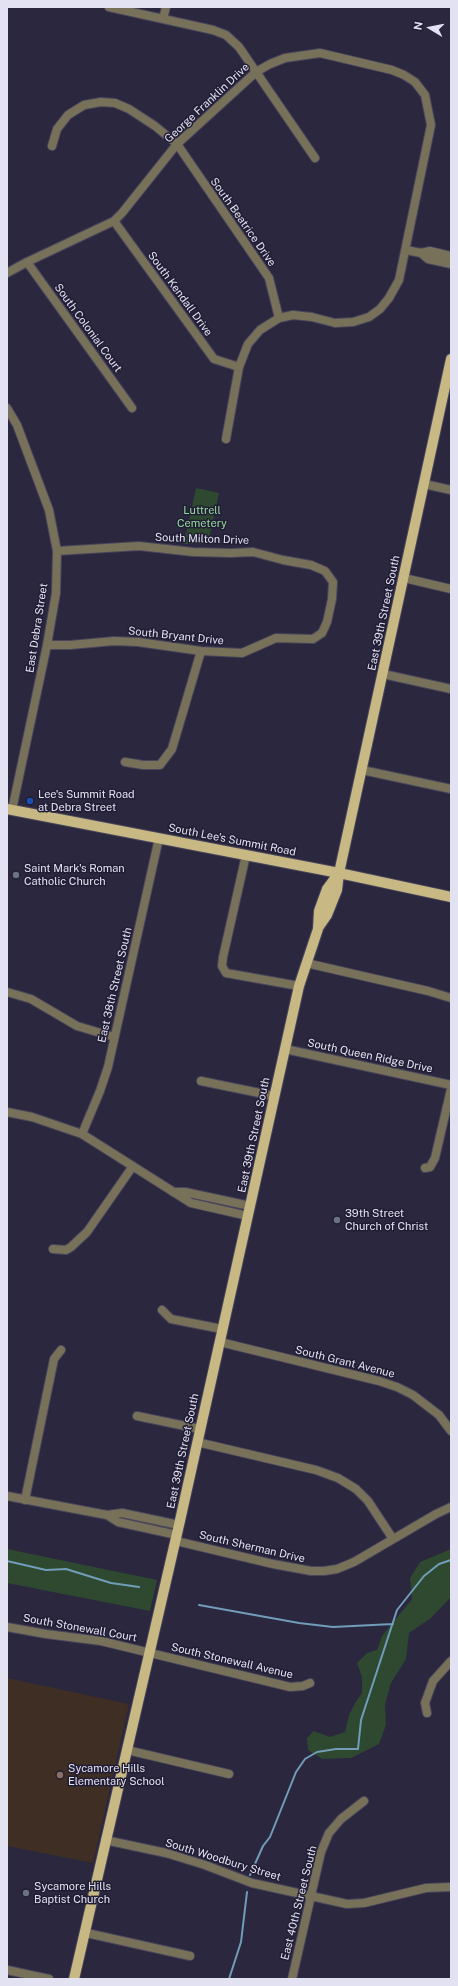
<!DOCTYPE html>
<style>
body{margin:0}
#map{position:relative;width:458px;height:1986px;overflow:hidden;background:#2a273f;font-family:"Public Sans",sans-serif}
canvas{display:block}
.frame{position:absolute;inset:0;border:8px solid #e3e2f2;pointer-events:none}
.north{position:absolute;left:410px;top:8px;width:40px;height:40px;-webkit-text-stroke:3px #211d34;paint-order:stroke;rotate:280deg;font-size:11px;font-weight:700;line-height:16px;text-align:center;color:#e3e2f2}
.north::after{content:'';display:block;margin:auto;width:14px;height:18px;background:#e3e2f2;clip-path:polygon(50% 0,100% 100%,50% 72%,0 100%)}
</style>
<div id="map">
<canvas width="458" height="1986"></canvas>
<div class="frame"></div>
<div class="north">N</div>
</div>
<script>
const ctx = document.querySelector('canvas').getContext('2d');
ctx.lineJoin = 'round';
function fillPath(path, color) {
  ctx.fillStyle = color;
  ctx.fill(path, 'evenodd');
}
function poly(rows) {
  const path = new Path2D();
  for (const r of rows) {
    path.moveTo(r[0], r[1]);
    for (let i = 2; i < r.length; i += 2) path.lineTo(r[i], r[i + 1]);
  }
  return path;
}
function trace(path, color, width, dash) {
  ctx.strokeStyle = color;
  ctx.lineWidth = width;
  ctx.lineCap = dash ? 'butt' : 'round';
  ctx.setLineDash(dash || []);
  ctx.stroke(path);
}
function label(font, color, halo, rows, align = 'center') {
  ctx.font = font + ' "Public Sans",sans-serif';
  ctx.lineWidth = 3;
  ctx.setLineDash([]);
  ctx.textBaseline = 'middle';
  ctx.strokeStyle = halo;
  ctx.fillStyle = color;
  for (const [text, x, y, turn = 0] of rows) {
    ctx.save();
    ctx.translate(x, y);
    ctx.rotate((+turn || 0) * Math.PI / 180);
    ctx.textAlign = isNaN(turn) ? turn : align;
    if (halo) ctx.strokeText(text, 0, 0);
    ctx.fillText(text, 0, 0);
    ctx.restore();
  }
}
const education = poly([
 [7,1678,129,1704,93,1863,7,1846]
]);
const green = poly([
 [196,488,219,493,208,543,208,544,184,544],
 [7,1549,157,1580,150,1611,7,1583],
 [451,1549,451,1597,431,1618,409,1633,406,1659,391,1683,385,1704,386,1725,379,1744,351,1758,322,1759,308,1750,307,1738,314,1731,330,1737,345,1732,349,1715,355,1703,362,1693,362,1677,357,1663,367,1653,377,1650,382,1636,412,1599,410,1578,420,1562]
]);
const stream = poly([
 [7,1561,46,1570,66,1569,111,1583,139,1587],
 [199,1605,299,1623,333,1627,393,1624],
 [250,1875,263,1846,270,1837,296,1772,305,1759,317,1752,336,1749,358,1749,361,1720,397,1610,424,1576,439,1564,451,1560],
 [229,1979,241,1942,247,1892]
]);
const minor = poly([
 [109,7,213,30,226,35,239,47,315,158],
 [163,19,166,7],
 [52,146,57,129,68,115,84,105,101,102,115,103,129,109,155,126,177,144,269,278,279,318],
 [114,221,214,359,239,367],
 [406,250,421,253,430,251,451,256],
 [421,253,428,259,451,264],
 [27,262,132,408],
 [7,273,27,262,114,221,122,213,177,144,256,72,270,64,285,58,320,53,392,70,404,75,415,82,425,95,431,125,399,280,389,298,380,309,369,317,353,322,335,323,312,317,293,315,279,318,260,330,248,344,239,367,226,439],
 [7,408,17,425,49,510,57,551,56,593,47,645,12,810],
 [424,484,451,490],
 [404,578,451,589],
 [47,645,70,645,114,641,138,642,201,651,242,653,276,638,313,639,322,633,327,622,332,599,333,582,325,571,311,565,283,560,253,552,231,553,193,552,139,546,57,551],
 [383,674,451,689],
 [125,762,143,765,160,765,172,749,201,651],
 [362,770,451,789],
 [246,855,223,957,222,966,226,973,299,986],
 [306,963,428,991,451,998],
 [7,992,31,999,77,1026,114,1037],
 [285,1049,451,1085],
 [201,1081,274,1096],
 [7,1112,32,1117,82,1134,191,1203,248,1216],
 [82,1134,100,1091,108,1067,159,838],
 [425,1168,430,1167,435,1158,451,1089],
 [173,1192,185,1192,250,1206],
 [53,1249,66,1250,71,1247,87,1232,133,1166],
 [162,1310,171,1319,222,1329],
 [220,1342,379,1381,397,1387,413,1395,439,1415,451,1431],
 [137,1416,200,1429],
 [197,1442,316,1470,338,1478,356,1489,368,1501,393,1539],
 [7,1496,107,1515,122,1513,179,1525],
 [25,1500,54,1359,61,1350],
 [107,1515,118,1522,177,1535],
 [176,1541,273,1564,311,1571,324,1571,337,1569,354,1562,436,1514,451,1507],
 [7,1627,46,1634,101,1641,290,1687,303,1686,310,1683],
 [427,1713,425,1703,433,1681,451,1661],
 [127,1750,229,1774],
 [105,1840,166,1853,205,1865,252,1883,347,1904,364,1903,426,1888,451,1887],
 [85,1934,91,1934,190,1956],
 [7,1970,49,1979],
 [292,1979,321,1852,329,1833,341,1819,364,1801]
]);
const major = poly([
 [7,809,339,873,451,897],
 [318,928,327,915,337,890,339,873,451,359],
 [74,1979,179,1525,299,986,318,929,319,911,327,889,339,873]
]);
const markers = [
 [30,801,4,"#1a4fb4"],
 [16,875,4,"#6b7280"],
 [337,1220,4,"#6b7280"],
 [60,1775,4,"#8d6e63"],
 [26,1893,4,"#6b7280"]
];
const streetNames = [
 ["George Franklin Drive",207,103,-43],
 ["South Beatrice Drive",243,222,55],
 ["South Kendall Drive",180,294,54],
 ["South Colonial Court",88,328,54],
 ["South Milton Drive",202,539,2],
 ["East 39th Street South",384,613,-78],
 ["East Debra Street",37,628,-81],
 ["South Bryant Drive",176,636,6],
 ["South Lee's Summit Road",232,840,11],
 ["East 38th Street South",115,985,-77],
 ["South Queen Ridge Drive",370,1056,12],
 ["East 39th Street South",254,1135,-78],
 ["South Grant Avenue",345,1362,14],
 ["East 39th Street South",183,1451,-78],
 ["South Sherman Drive",252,1547,13],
 ["South Stonewall Court",80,1628,10],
 ["South Stonewall Avenue",232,1661,13],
 ["South Woodbury Street",223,1860,17],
 ["East 40th Street South",299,1903,-76]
];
const parkNames = [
 ["Luttrell",202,511],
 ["Cemetery",202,524]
];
const poiNames = [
 ["Lee's Summit Road",38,795],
 ["at Debra Street",38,808],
 ["Saint Mark's Roman",24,869],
 ["Catholic Church",24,882],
 ["39th Street",345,1214],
 ["Church of Christ",345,1227],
 ["Sycamore Hills",68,1769],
 ["Elementary School",68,1782],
 ["Sycamore Hills",34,1887],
 ["Baptist Church",34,1900]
];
fillPath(education, '#3f2e24');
fillPath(green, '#2e4930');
trace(stream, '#719db9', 2);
trace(minor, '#48455c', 10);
trace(major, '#48455c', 12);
trace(minor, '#787159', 8);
trace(major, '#c7b884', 10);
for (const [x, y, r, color] of markers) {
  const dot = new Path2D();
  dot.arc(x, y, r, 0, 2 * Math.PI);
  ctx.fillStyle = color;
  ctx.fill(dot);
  trace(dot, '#211d34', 1.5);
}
label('11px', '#e3e2f2', '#211d34', streetNames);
label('11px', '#95db9a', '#211d34', parkNames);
label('11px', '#e3e2f2', '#211d34', poiNames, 'left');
</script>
